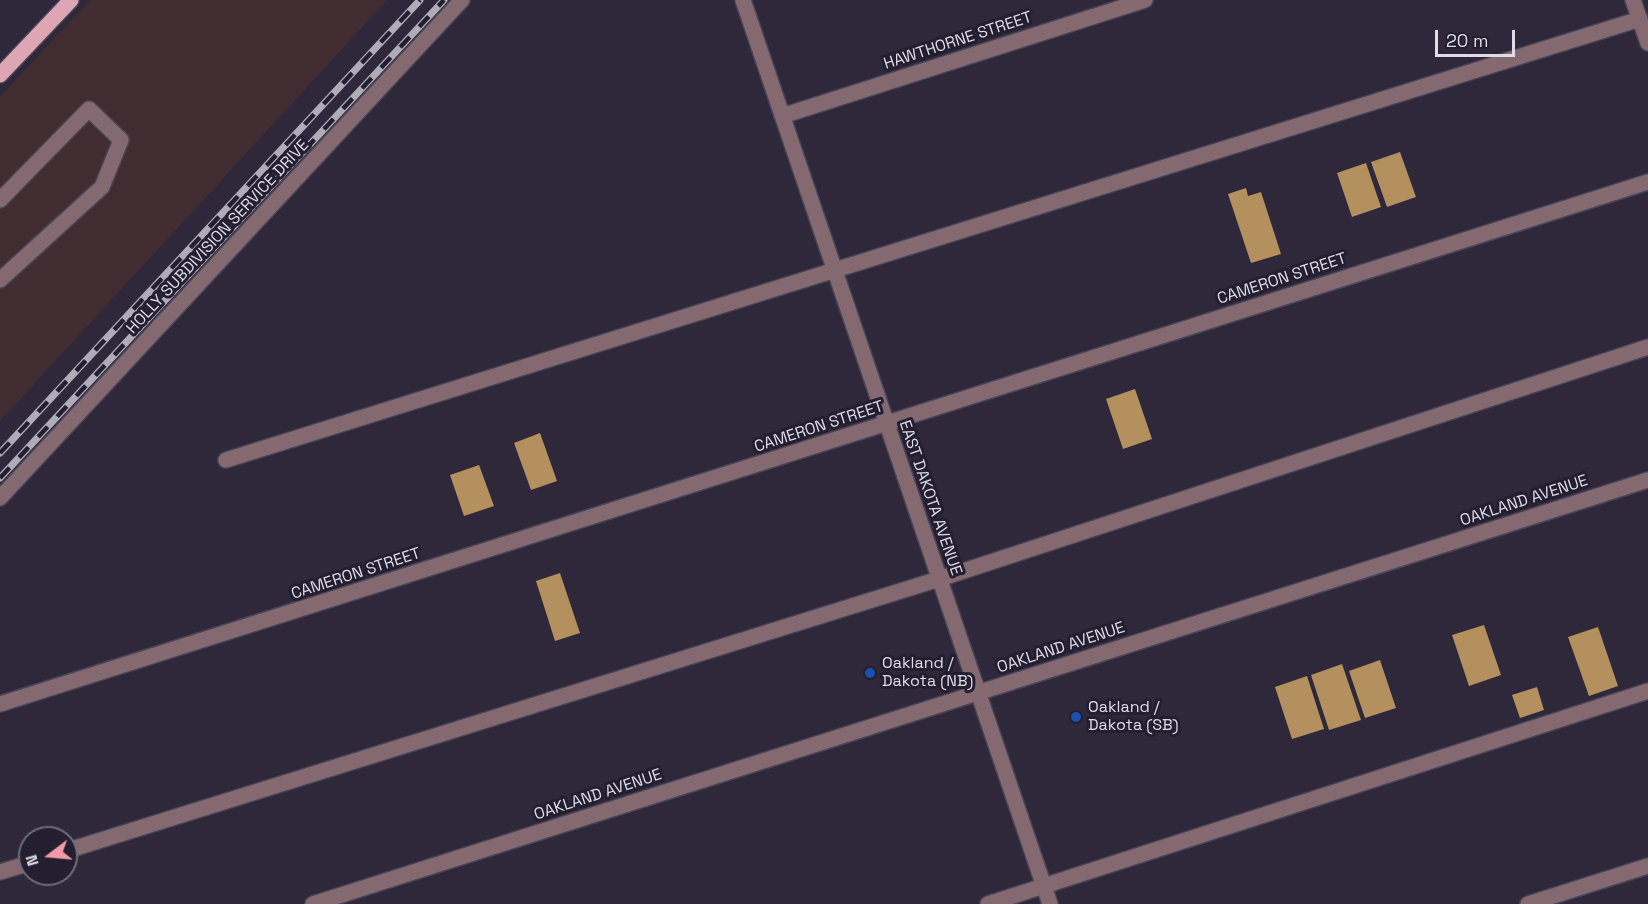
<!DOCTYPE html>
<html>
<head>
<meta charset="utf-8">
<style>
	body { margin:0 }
	#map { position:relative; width:1648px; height:904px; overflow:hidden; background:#2e283a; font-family:"Space Grotesk",sans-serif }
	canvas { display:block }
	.north { position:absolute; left:18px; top:826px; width:60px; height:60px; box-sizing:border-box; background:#241f30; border:2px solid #6f6b7a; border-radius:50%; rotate:254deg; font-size:16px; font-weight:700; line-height:24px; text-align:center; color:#dfdce8 }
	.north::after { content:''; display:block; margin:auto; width:21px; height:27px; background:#f39aaa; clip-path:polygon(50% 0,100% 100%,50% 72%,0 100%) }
	.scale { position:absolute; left:1435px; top:30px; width:80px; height:27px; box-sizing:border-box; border:3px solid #dfdce8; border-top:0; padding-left:8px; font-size:18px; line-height:21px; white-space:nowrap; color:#dfdce8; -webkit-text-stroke:4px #241f30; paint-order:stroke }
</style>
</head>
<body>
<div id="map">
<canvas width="1648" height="904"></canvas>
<div class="north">N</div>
<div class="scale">20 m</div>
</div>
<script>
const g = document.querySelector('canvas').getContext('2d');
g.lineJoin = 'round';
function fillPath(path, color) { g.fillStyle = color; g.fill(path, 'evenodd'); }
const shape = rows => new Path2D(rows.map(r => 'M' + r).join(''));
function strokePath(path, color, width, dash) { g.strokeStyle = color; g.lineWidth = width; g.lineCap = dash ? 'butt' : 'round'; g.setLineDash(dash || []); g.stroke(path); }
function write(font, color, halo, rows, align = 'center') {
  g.font = font + ' "Space Grotesk",sans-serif'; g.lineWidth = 6; g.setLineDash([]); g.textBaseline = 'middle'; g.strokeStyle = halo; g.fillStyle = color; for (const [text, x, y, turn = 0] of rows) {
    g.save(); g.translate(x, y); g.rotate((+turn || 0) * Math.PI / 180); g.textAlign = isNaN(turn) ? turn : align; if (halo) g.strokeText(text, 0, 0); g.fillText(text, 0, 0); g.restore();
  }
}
fillPath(shape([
	[90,0,387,0,0,421,0,97]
]), '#412d31');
fillPath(shape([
	[1400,152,1416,197,1387,207,1371,162],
	[1366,163,1381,207,1352,217,1337,173],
	[1246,188,1248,196,1261,192,1281,254,1251,263,1228,194],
	[1135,389,1152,439,1123,449,1106,399],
	[540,433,557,481,531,490,514,443],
	[479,465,494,506,464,516,450,475],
	[560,573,580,633,555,641,536,581],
	[1484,625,1501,675,1469,686,1452,635],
	[1598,627,1618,686,1589,696,1568,637],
	[1380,660,1396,708,1365,718,1349,671],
	[1342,664,1361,720,1329,730,1311,675],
	[1307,676,1324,729,1292,739,1275,687],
	[1537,687,1544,710,1520,718,1512,695]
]), '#b5905f');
const minor = shape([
	[743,0,1050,904],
	[1633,0,1648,43],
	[782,116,1145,0],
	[0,200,89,109,121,140,102,187,0,280],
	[226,460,1640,19],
	[0,498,462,0],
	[0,704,1648,182],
	[66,851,939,579,1648,347],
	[0,872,30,863],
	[313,904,1648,480],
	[988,904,1648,691],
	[1528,904,1648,866]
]);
const major = shape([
	[0,75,71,0]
]);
strokePath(minor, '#4a4556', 18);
strokePath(major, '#4a4556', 18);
strokePath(minor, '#856970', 15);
strokePath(major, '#dea6b5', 15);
const rail = shape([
	[0,453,420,0],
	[0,478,444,0]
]);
strokePath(rail, '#afabb9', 7);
strokePath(rail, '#241f30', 4.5, [14]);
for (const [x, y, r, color] of [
	[870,673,6,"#1a4fb4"],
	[1076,717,6,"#1a4fb4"]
]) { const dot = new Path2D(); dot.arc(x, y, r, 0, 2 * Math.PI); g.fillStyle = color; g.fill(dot); strokePath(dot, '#241f30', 2); }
write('16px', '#dfdce8', '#241f30', [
	["HAWTHORNE STREET",958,41,-18],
	["HOLLY SUBDIVISION SERVICE DRIVE",218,237,-47],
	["CAMERON STREET",1282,279,-18],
	["CAMERON STREET",819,427,-18],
	["EAST DAKOTA AVENUE",930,498,71],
	["OAKLAND AVENUE",1524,501,-18],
	["CAMERON STREET",356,574,-18],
	["OAKLAND AVENUE",1061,648,-18],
	["OAKLAND AVENUE",598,795,-18]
]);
write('16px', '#dfdce8', '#241f30', [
	["Oakland /",882,664],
	["Dakota (NB)",882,682],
	["Oakland /",1088,708],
	["Dakota (SB)",1088,726]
], 'left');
</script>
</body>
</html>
